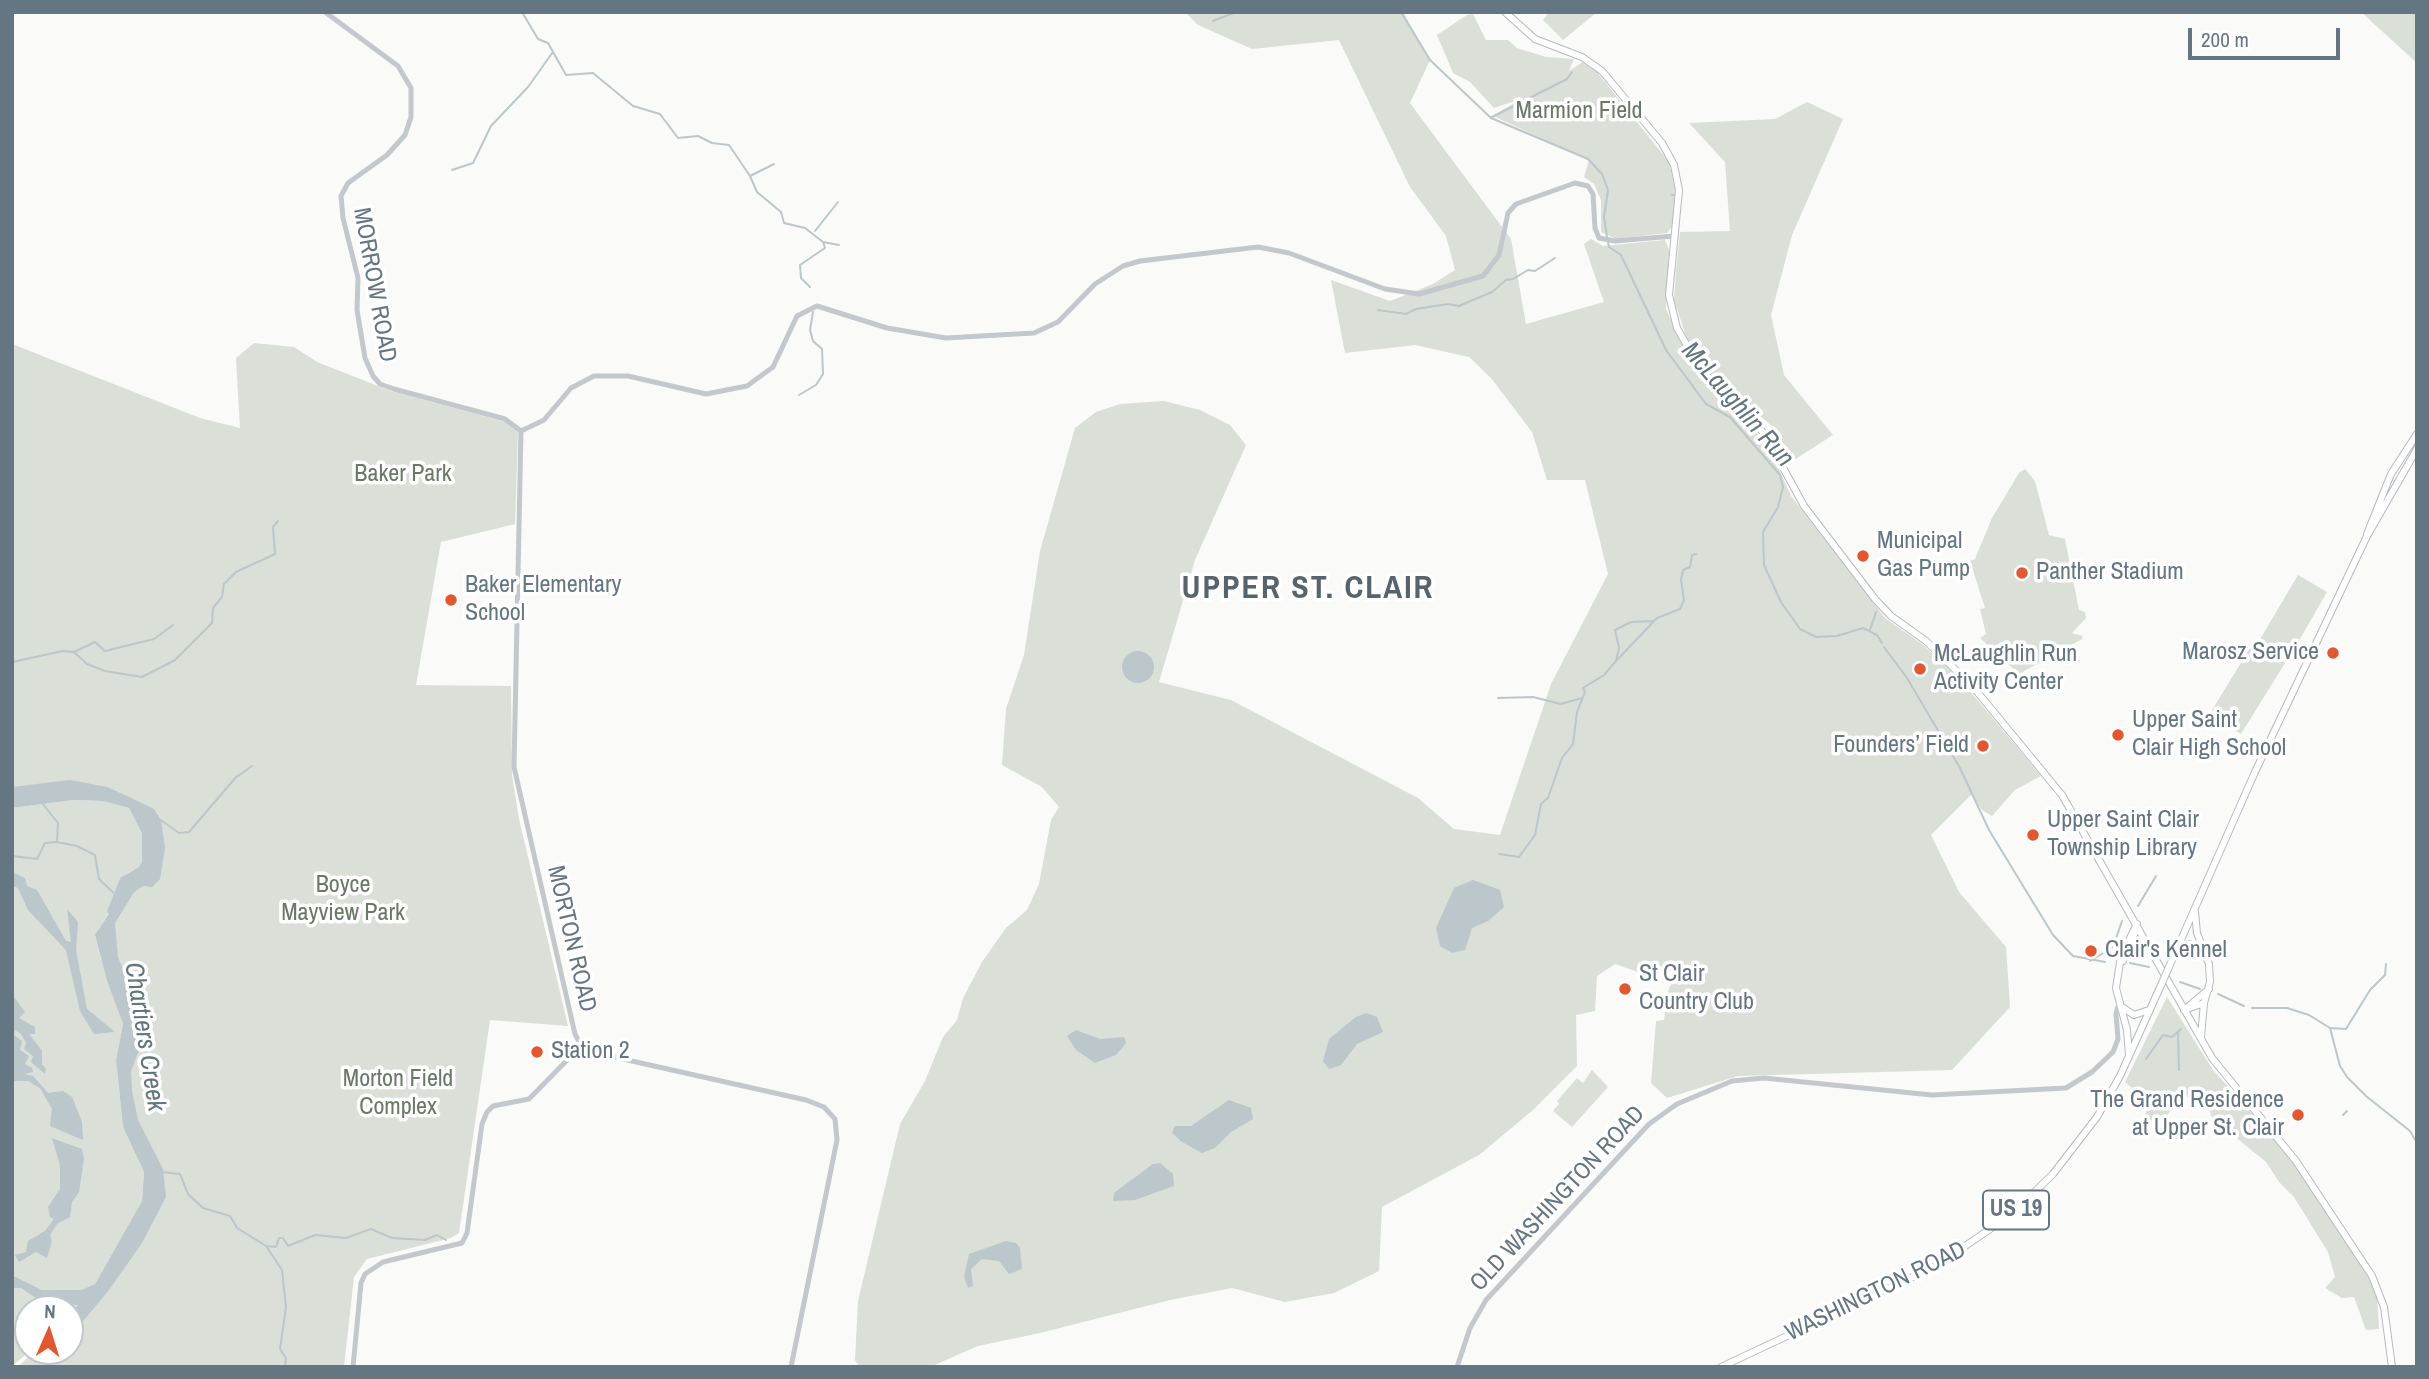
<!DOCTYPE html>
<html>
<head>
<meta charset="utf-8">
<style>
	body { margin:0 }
	#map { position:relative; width:2429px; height:1379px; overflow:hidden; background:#fafaf8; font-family:"Archivo Narrow",sans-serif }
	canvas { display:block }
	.frame { position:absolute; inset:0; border:14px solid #657683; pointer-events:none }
	.north { position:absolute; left:14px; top:1295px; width:70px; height:70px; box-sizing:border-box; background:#fff; border:2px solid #c1c8cd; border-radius:50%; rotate:3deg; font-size:19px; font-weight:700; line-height:28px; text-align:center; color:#657683 }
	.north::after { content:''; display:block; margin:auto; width:24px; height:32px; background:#e4572e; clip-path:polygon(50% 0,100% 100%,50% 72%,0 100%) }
	.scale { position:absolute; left:2188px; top:28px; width:152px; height:32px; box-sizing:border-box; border:4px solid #657683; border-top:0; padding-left:9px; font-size:21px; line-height:24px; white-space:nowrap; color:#657683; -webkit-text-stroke:5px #fff; paint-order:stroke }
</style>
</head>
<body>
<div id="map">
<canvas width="2429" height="1379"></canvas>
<div class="frame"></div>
<div class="north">N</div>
<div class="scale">200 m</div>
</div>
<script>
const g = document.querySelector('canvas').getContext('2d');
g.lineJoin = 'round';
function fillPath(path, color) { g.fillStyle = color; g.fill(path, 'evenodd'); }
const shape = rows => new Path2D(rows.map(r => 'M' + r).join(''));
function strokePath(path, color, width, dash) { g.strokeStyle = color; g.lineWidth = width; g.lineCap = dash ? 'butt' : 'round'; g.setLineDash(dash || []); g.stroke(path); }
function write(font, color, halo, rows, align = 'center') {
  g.font = font + ' "Archivo Narrow",sans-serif'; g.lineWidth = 7; g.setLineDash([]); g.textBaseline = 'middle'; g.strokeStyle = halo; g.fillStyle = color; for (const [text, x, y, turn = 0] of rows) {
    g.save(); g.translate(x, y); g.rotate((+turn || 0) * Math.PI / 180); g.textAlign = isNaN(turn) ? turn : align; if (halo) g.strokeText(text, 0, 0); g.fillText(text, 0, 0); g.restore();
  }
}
fillPath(shape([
	[1185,12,1403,12,1430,60,1410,103,1511,239,1526,324,1604,302,1584,244,1591,239,1603,246,1665,240,1669,250,1666,309,1682,345,1710,388,1746,421,1770,449,1791,496,1885,618,1922,644,1960,679,2041,776,2015,790,1992,816,1982,810,1972,794,1931,835,1959,892,2006,947,2010,1007,1952,1070,1738,1076,1667,1098,1651,1083,1656,1021,1664,1020,1668,991,1677,972,1652,969,1638,972,1615,964,1597,976,1595,1011,1576,1015,1577,1066,1533,1110,1479,1155,1382,1207,1379,1271,1334,1293,1285,1302,1232,1288,1170,1300,1040,1333,978,1346,930,1367,860,1367,855,1360,858,1301,900,1124,925,1081,943,1037,957,1020,963,998,982,962,1006,928,1027,910,1039,884,1051,820,1059,807,1042,787,1002,765,1006,709,1024,655,1040,551,1075,428,1096,412,1120,404,1164,401,1200,410,1230,425,1246,445,1195,560,1159,682,1231,700,1418,798,1454,829,1500,835,1551,684,1608,574,1585,480,1547,480,1532,432,1491,378,1469,357,1415,345,1345,353,1331,280,1390,301,1433,284,1455,270,1446,236,1410,187,1339,40,1252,49,1198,25],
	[1549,12,1597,12,1563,40,1543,20],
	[2361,12,2417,12,2417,63],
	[1473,14,1486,40,1508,40,1517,48,1546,57,1574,59,1569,71,1583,62,1597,72,1669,162,1675,188,1673,225,1667,233,1616,239,1601,232,1601,200,1594,184,1584,177,1589,160,1493,116,1521,99,1494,108,1470,82,1453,73,1437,35,1467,15],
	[1807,102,1843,119,1792,235,1771,315,1784,375,1833,435,1786,465,1773,427,1711,374,1686,336,1674,300,1676,271,1680,232,1730,231,1725,162,1689,123,1775,119],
	[254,343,294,347,317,362,391,391,509,423,518,432,515,524,441,542,416,685,511,686,512,775,519,819,568,1026,490,1020,459,1233,451,1238,367,1259,354,1277,344,1367,18,1367,34,1351,70,1351,70,1315,104,1281,150,1204,142,1152,124,1072,126,1027,113,963,113,905,95,936,107,981,123,1024,116,1060,123,1127,144,1172,142,1201,95,1284,81,1290,42,1290,12,1275,12,808,74,800,103,801,129,808,143,833,142,862,134,876,161,848,130,804,63,789,12,794,12,344,200,418,240,428,236,358],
	[2025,469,2035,481,2049,535,2065,539,2079,610,2085,612,2086,618,2072,633,2083,636,2082,639,2019,674,1980,638,1986,634,1980,609,1985,608,1970,561,1975,559,1992,518,2019,473],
	[2298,575,2327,592,2289,658,2259,641],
	[2253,643,2285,663,2241,734,2209,715],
	[2167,997,2213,1070,2268,1131,2307,1182,2366,1273,2377,1296,2379,1329,2366,1330,2354,1297,2342,1298,2325,1288,2335,1277,2328,1252,2294,1197,2279,1182,2266,1162,2212,1118,2210,1111,2177,1090,2173,1108,2167,1115,2175,1125,2172,1134,2142,1120,2156,1092,2138,1093,2125,1082],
	[1592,1070,1608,1087,1572,1127,1553,1111,1559,1104,1557,1101,1577,1078,1583,1083],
	[12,1288,21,1288,43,1303,79,1304,70,1313,70,1309,28,1309,30,1351,12,1366]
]), '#dadfd7');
fillPath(shape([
	'1122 667a16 16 0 1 1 32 0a16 16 0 1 1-32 0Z',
	[70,780,107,787,127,796,154,809,161,820,165,848,160,879,152,887,143,886,134,892,115,923,118,957,133,997,142,1042,131,1071,132,1091,138,1120,163,1169,166,1197,142,1243,109,1290,70,1337,70,1313,78,1305,43,1303,21,1288,12,1288,12,1275,42,1290,81,1290,95,1284,142,1201,144,1172,123,1127,116,1060,123,1024,107,981,95,935,142,862,142,833,129,808,103,801,74,800,12,808,12,787],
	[12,872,25,878,27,886,37,890,66,941,71,942,67,909,78,922,76,950,87,1009,115,1032,94,1034,80,1011,66,950,28,910,18,888,12,886],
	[1473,880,1500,890,1504,907,1488,921,1472,928,1465,950,1452,953,1440,946,1436,928,1454,888],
	[12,994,25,1012,19,1018,35,1027,35,1034,29,1034,42,1051,42,1064,46,1069,45,1074,31,1062,33,1056,24,1049,26,1043,21,1034,15,1030,14,1035,22,1041,20,1050,29,1056,25,1064,32,1068,33,1072,24,1074,33,1076,48,1093,63,1091,72,1097,82,1122,83,1140,50,1126,52,1109,40,1088,28,1081,12,1081],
	[1366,1013,1377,1017,1383,1032,1357,1044,1341,1065,1329,1069,1323,1061,1329,1039,1356,1017],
	[1076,1030,1100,1039,1124,1037,1126,1043,1116,1055,1095,1063,1076,1050,1067,1036],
	[1229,1100,1251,1108,1253,1119,1231,1132,1215,1148,1202,1153,1182,1142,1172,1133,1175,1126,1191,1126],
	[52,1138,82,1149,84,1159,79,1192,72,1202,70,1217,57,1224,50,1235,52,1241,47,1258,36,1252,19,1262,15,1255,26,1252,28,1241,45,1231,54,1219,50,1217,48,1207,60,1189,60,1165],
	[1160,1163,1173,1174,1174,1186,1135,1200,1113,1201,1114,1193,1153,1164],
	[1006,1241,1016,1243,1020,1248,1022,1269,1009,1274,999,1261,982,1259,971,1269,973,1286,968,1288,964,1277,969,1254]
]), '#bbc7cb');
strokePath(shape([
	[522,12,538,39,548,43,566,75,593,73,633,106,660,114,678,138,698,136,712,143,729,145,750,176,774,164],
	[1401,12,1430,60,1491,118,1588,159,1602,174,1608,190,1604,217,1607,237],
	[1213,21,1236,12],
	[1492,117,1567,79,1572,72],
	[452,170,473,163,491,126,528,87,553,52],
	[750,176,757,192,781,212,784,223,805,228,823,242,825,248,800,265,801,278,810,287],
	[1672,195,1675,195],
	[815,231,838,202],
	[823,242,839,245],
	[1608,242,1609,247,1621,255,1666,350,1706,404,1730,417,1780,475,1783,487,1778,507,1763,532,1764,565,1781,602,1800,629,1816,637,1837,636,1863,628,1877,635,1882,643],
	[1378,310,1406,314,1416,309,1448,304,1459,306,1492,292,1506,280,1513,279,1528,270,1535,271,1555,258],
	[799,395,816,385,823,374,822,349,813,341,810,330,813,312],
	[1870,630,1876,612],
	[1884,647,1907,678,1960,768,1989,830,2053,935,2073,956,2105,962],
	[74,652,87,664,105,671,142,677,175,660,212,623,213,608,222,597,224,584,236,572,275,554,273,527,278,521],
	[1617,660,1657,618,1680,609,1684,600,1681,580,1683,570,1690,567,1692,555,1696,554],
	[12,662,63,651,74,652,95,642,105,651,154,639,173,625],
	[1498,698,1533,697,1561,704,1582,698],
	[238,776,252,766],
	[161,820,179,833,189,832,237,776],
	[57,842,77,846,95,855,99,879,118,897],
	[1499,854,1519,857,1535,835,1541,804,1548,798,1562,758,1573,744,1577,712,1585,692,1583,688,1604,675,1616,661,1619,648,1615,630,1631,622,1653,621],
	[12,856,37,859,45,843,57,842,58,823,42,803],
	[2138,906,2156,876],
	[2090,961,2113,947,2122,921],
	[2130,963,2149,967],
	[2180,982,2200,989],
	[2218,994,2244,1006],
	[2252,1008,2287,1008,2309,1015,2330,1028,2340,1066,2347,1077,2366,1096,2410,1131,2417,1143],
	[2330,1028,2346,1029,2370,990,2385,975,2386,964],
	[2178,1033,2179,1070],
	[2146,1059,2163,1035,2172,1037,2181,1029],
	[2343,1115,2347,1111],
	[162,1172,180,1174,188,1194,203,1208,230,1216,237,1228,266,1246,276,1247,279,1238,283,1238,288,1246,315,1235,346,1238,371,1229,392,1238,425,1240,437,1235,446,1240],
	[266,1246,282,1270,286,1307,280,1349,286,1358,285,1367]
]), '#bbc7cb', 2);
strokePath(shape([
	[112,911,124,881,142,871]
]), '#bbc7cb', 9);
const major = shape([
	[1505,12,1535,39,1582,57,1602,71,1662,143,1674,165,1679,190,1669,295,1677,328,1696,361,1715,387,1764,433,1804,506,1875,599,1891,616,1926,641,1974,688,2062,795,2212,1058,2296,1161,2372,1276,2384,1307,2392,1367],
	[2367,534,2391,474,2417,434],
	[2177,951,2190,944,2203,952],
	[2128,952,2138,948,2152,951],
	[2123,961,2135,932],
	[2169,967,2255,772,2367,536,2417,449],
	[2122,1007,2134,1015,2149,1010],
	[2184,1010,2204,1003,2210,982,2209,964,2197,933,2195,912],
	[2184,1010,2209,989],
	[2201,1037,2204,1003],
	[2129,1056,2127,1030,2116,988,2121,956,2137,924],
	[1721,1367,1936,1266,2012,1214,2053,1174,2097,1117,2120,1076,2162,983]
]);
strokePath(major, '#b5babe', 8);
strokePath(shape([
	[325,12,398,66,411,88,411,117,405,135,387,155,348,183,341,196,343,218,358,278,357,310,365,358,373,376,380,384,394,389,505,419,521,431,544,420,571,388,594,376,628,376,706,394,747,386,773,367,797,316,817,306,887,328,946,338,1034,333,1058,322,1095,284,1123,266,1140,261,1258,247,1289,253,1385,289,1419,294,1483,276,1499,255,1508,213,1516,204,1575,183,1588,186,1593,194,1595,228,1599,238,1615,241,1674,236],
	[581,1046,596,1053,806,1100,824,1107,835,1119,837,1140,791,1367],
	[353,1367,361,1283,365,1274,383,1262,462,1243,467,1233,482,1124,487,1112,493,1106,529,1099,581,1046,575,1034,514,767,521,431],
	[1457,1367,1470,1328,1486,1300,1649,1124,1677,1104,1732,1081,1764,1078,1932,1095,2066,1088,2092,1072,2113,1052,2118,1039,2116,1014,2119,1003]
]), '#c3c8cc', 5);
strokePath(major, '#fff', 6);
const majorBridge = shape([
	[2162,983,2169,967]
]);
strokePath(majorBridge, '#b5babe', 8, []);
strokePath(majorBridge, '#fff', 6);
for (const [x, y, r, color] of [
	[1863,556,7,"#e4572e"],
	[2022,573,7,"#e4572e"],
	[451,600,7,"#e4572e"],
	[2333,653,7,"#e4572e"],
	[1920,669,7,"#e4572e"],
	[2118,735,7,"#e4572e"],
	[1983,746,7,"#e4572e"],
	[2033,835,7,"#e4572e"],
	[2091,951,7,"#e4572e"],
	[1625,989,7,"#e4572e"],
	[537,1052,7,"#e4572e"],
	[2298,1115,7,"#e4572e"]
]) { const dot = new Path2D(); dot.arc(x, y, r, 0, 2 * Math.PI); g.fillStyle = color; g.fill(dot); strokePath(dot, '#fff', 2.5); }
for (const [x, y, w] of [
	[2016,1210,66]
]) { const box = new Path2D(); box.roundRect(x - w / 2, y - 19.5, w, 39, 5); g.fillStyle = '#fff'; g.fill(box); strokePath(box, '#657683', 2); }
write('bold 23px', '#657683', null, [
	["US 19",2016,1210]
]);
write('24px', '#687a64', '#fff', [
	["Marmion Field",1579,112],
	["Baker Park",403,475],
	["Boyce",343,886],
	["Mayview Park",343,914],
	["Morton Field",398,1080],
	["Complex",398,1108]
]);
write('24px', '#657683', '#fff', [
	["MORROW ROAD",374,285,80],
	["MORTON ROAD",571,939,77],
	["OLD WASHINGTON ROAD",1558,1199,-47],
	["WASHINGTON ROAD",1876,1292,-26]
]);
write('24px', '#657683', '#fff', [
	["Municipal",1877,542],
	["Gas Pump",1877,570],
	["Panther Stadium",2036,573],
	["Baker Elementary",465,586],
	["School",465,614],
	["Marosz Service",2319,653,"right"],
	["McLaughlin Run",1934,655],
	["Activity Center",1934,683],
	["Upper Saint",2132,721],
	["Clair High School",2132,749],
	["Founders’ Field",1969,746,"right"],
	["Upper Saint Clair",2047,821],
	["Township Library",2047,849],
	["Clair's Kennel",2105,951],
	["St Clair",1639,975],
	["Country Club",1639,1003],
	["Station 2",551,1052],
	["The Grand Residence",2284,1101,"right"],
	["at Upper St. Clair",2284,1129,"right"]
], 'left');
write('italic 26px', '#60757c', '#fff', [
	["McLaughlin Run",1737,405,49],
	["Chartiers Creek",144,1037,81]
]);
g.letterSpacing = '2px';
write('bold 32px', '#57646e', '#fff', [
	["UPPER ST. CLAIR",1308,589]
]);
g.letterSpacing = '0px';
</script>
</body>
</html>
